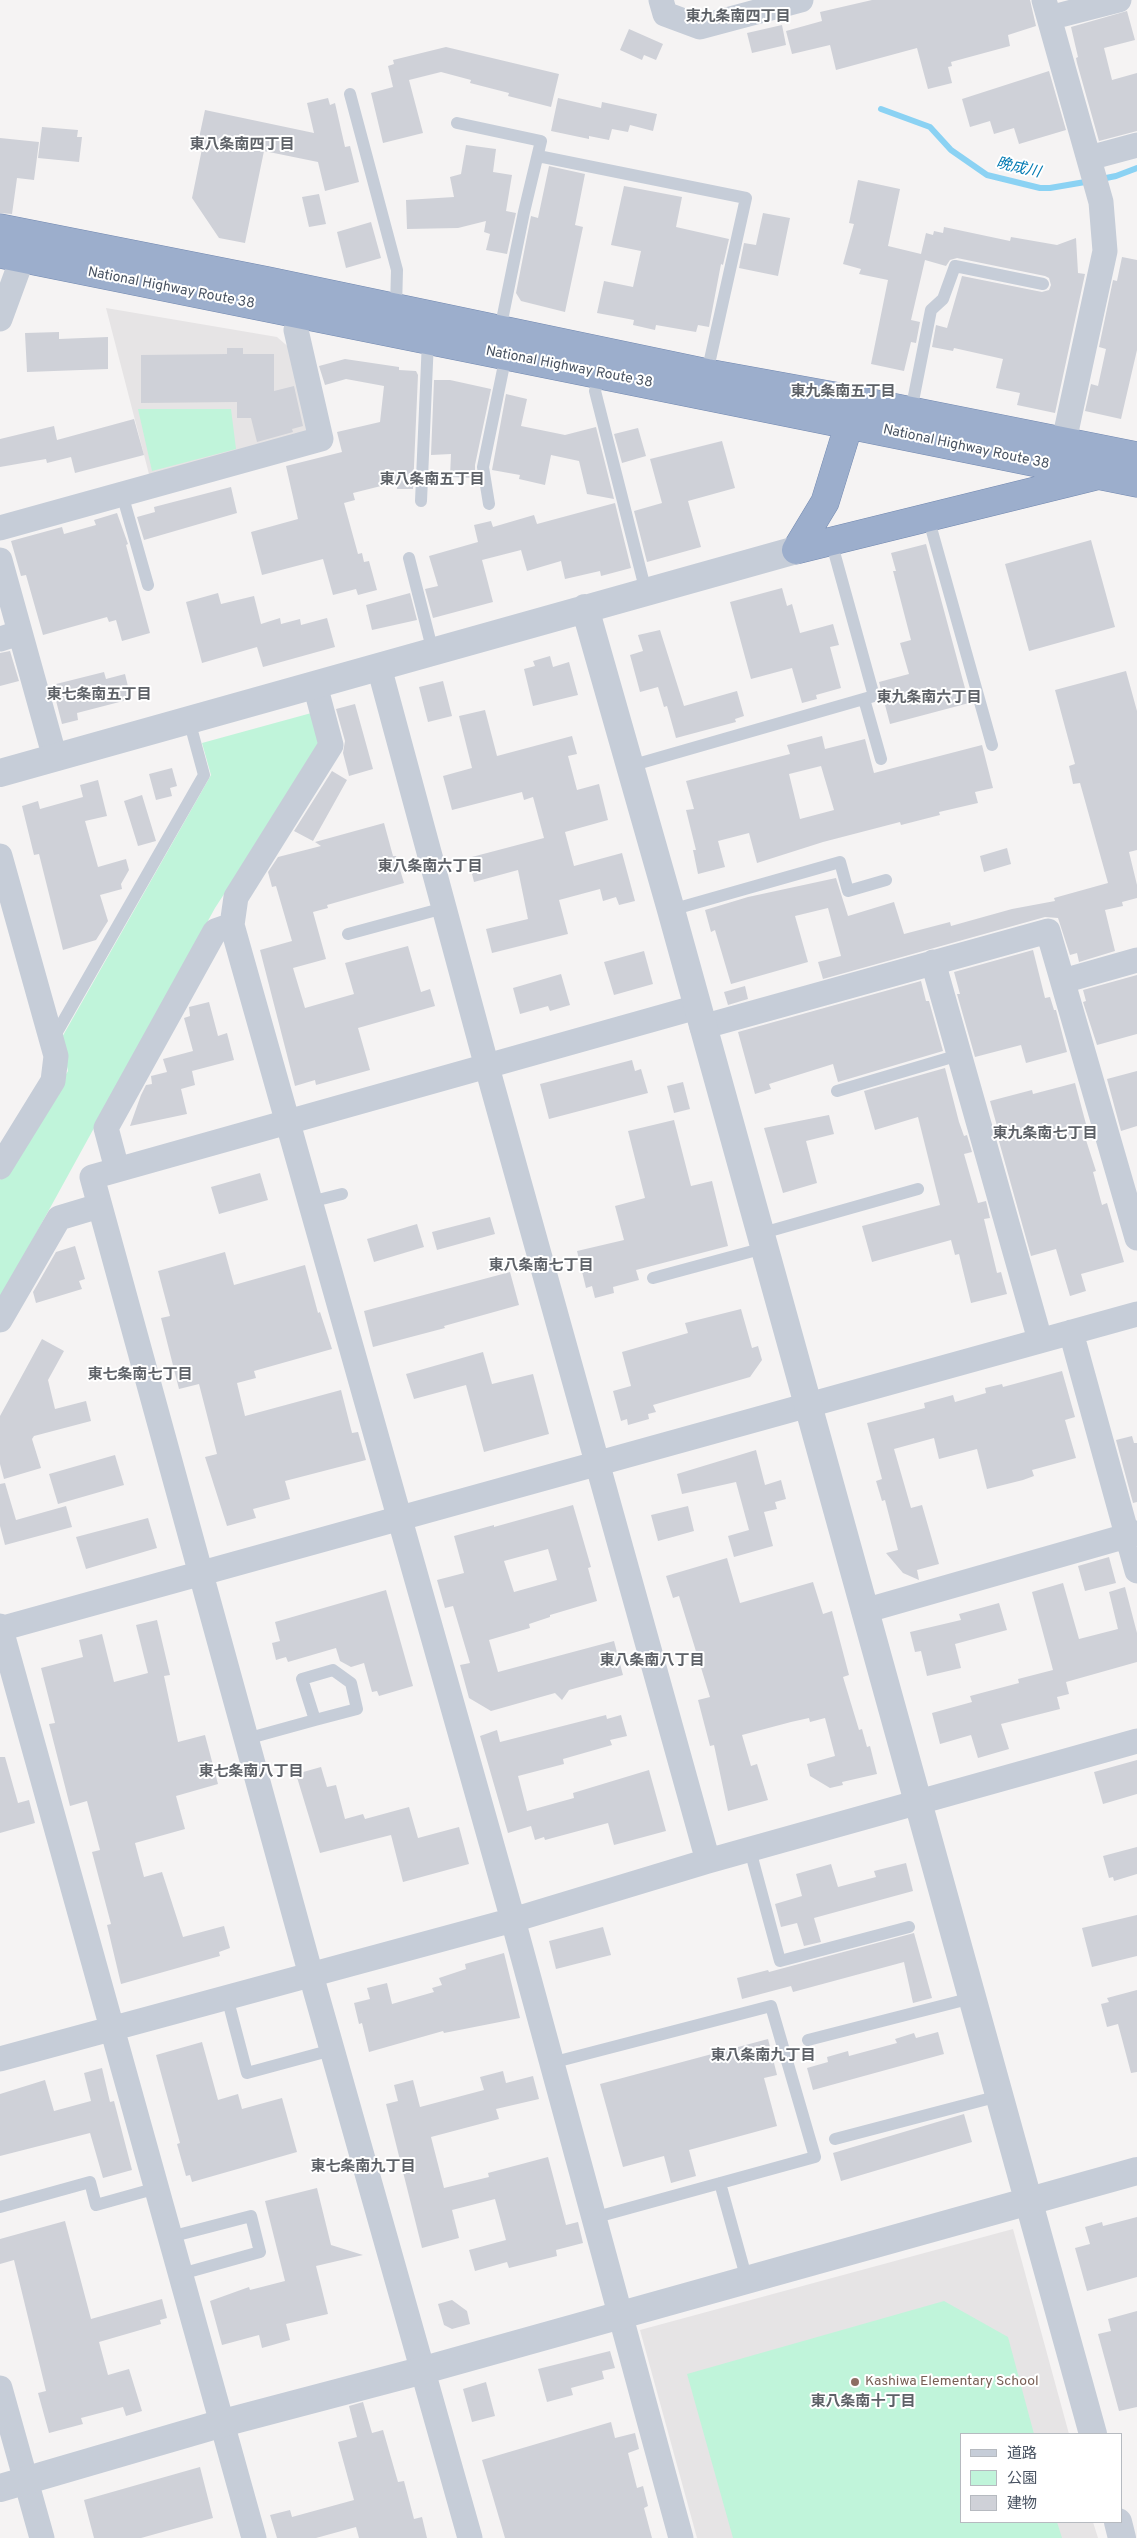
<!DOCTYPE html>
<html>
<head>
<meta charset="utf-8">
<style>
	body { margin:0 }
	#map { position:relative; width:1137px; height:2538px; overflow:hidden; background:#f5f3f3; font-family:Overpass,"Noto Sans JP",sans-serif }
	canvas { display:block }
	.legend { position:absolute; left:960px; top:2433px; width:162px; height:90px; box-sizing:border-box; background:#fff; border:1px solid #b6bac0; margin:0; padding:6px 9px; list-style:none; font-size:15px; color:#495362 }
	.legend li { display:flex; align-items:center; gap:10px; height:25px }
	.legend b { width:25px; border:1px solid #b6bac0 }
</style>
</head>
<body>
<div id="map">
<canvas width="1137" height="2538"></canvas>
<ul class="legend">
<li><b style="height:6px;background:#c6cdd8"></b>道路</li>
<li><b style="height:14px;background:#c0f4da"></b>公園</li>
<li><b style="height:14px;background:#cfd1d8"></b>建物</li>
</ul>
</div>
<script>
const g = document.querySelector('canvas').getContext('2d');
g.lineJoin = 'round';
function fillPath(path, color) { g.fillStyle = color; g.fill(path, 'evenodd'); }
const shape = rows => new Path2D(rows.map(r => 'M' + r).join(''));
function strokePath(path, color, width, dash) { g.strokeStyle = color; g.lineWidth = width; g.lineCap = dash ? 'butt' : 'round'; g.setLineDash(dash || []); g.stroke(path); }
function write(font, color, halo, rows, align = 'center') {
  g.font = font + ' Overpass,"Noto Sans JP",sans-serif'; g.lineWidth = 4; g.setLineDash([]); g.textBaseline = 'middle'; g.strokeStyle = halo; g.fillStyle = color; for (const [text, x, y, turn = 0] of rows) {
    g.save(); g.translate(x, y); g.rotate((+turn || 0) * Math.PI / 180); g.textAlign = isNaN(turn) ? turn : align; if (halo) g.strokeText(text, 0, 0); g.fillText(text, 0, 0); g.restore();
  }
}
fillPath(shape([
	[106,308,277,337,292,350,312,429,150,478],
	[1013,2229,1069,2434,961,2434,961,2522,1093,2522,1098,2538,697,2538,640,2330]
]), '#e6e4e5');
fillPath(shape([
	[138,409,231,409,236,449,152,471],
	[315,712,321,745,215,908,0,1299,0,1180,68,1071,61,1039,211,775,202,743],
	[944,2301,1008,2337,1034,2434,961,2434,961,2522,1057,2522,1062,2538,733,2538,687,2374]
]), '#c0f4da');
strokePath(shape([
	[881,109,930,127,951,150,987,175,1040,188,1050,188,1091,181],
	[1101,179,1116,176,1137,168]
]), '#8bd2f3', 6);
fillPath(shape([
	[872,0,1030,0,1036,26,1008,35,1010,46,951,62,952,66,948,67,952,83,928,89,917,48,836,70,830,45,792,54,786,31,822,21,820,12],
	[1127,11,1135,40,1104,48,1112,80,1137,73,1137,131,1099,141,1077,63,1076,58,1078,57,1071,27],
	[782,25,786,45,752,53,747,33],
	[629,29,663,44,656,60,644,55,642,60,620,50],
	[446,47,559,74,551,107,508,96,509,93,470,83,471,80,441,72,409,80,423,133,383,143,371,93,393,87,388,66,394,64,393,60],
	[1049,71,1066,130,1019,144,1014,128,994,134,990,121,970,127,962,99],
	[328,98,330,105,335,103,345,147,350,146,359,182,325,191,318,162,264,151,245,243,219,238,192,198,204,139,199,138,205,110,314,133,307,103],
	[558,98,601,108,602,102,657,114,653,131,630,125,628,132,612,129,609,140,589,136,589,139,551,131],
	[42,127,78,130,77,137,82,137,79,162,38,158],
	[0,138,39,142,34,180,17,178,12,214,0,213],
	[466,145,496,149,493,172,512,175,506,211,516,213,507,254,486,250,490,234,484,232,486,221,458,228,407,229,406,200,454,197,450,177,461,174],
	[549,166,585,174,575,225,583,227,565,312,521,301,516,293,531,216,538,218],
	[858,180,900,189,888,246,921,254,926,233,933,235,934,231,943,233,944,227,1010,241,1011,237,1057,245,1076,238,1078,273,1085,274,1055,413,1017,405,1020,393,996,388,1003,359,954,348,953,351,932,347,936,325,947,328,962,276,1042,292,1049,290,1051,285,1049,278,1045,276,957,258,950,260,946,266,925,260,911,320,920,322,916,343,911,342,904,371,871,364,888,280,859,274,861,269,843,264,854,224,849,223],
	[624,186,682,197,676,227,729,239,723,265,721,264,709,327,698,325,696,332,656,325,655,330,633,325,634,320,597,313,604,281,633,287,641,251,611,245],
	[319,194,326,224,309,227,302,197],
	[763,213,790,218,778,276,739,268,744,243,756,245],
	[371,222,381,258,346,268,337,232],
	[1122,257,1137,260,1137,350,1121,419,1085,411,1091,384,1098,386,1106,349,1099,347,1113,280,1117,281],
	[59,332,59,339,108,337,108,369,27,372,25,333],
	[227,348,243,348,243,354,274,354,274,391,294,386,303,426,292,429,293,432,257,442,251,418,237,418,237,402,141,403,141,355,227,354],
	[345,359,399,367,399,370,416,371,418,375,413,489,397,489,397,482,353,493,355,500,344,503,358,554,362,553,364,562,369,561,377,590,358,595,356,589,333,595,323,559,262,575,251,532,298,519,286,466,342,452,337,432,380,422,384,386,346,379,325,385,319,366],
	[434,380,450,380,491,389,475,465,475,478,450,477,451,454,431,455],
	[506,394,527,399,521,426,565,435,596,427,614,499,587,494,579,461,551,455,545,485,519,479,520,475,492,470],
	[134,419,144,455,75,473,71,457,47,463,46,459,0,467,0,439,54,426,57,440],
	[638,428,646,456,622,463,614,434],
	[722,441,735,488,688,501,701,547,647,562,634,511,662,503,650,459],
	[231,487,237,513,144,540,137,517,155,512,154,507],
	[615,503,631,568,601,576,600,571,565,579,561,561,527,571,521,550,482,560,493,602,433,618,425,589,438,586,429,556,478,542,474,525,491,521,493,527,534,515,537,524],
	[117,513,128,544,126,545,150,633,122,641,116,620,109,622,107,617,43,635,26,575,21,576,11,541,62,527,64,534,96,525,94,520],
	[1091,540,1115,627,1029,651,1005,564],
	[926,544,969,703,890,724,879,682,909,674,900,643,911,640,893,571,896,571,891,553],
	[782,588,787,606,792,604,800,633,833,624,839,645,830,647,841,688,816,695,817,699,802,703,792,668,751,679,730,602],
	[218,593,221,604,254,596,261,624,280,618,281,624,300,619,301,625,327,618,335,647,263,667,257,647,202,663,186,602],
	[410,593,417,620,372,630,366,605],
	[660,630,684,706,737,691,744,716,735,719,736,722,676,738,667,706,664,707,658,687,640,692,630,655,643,651,638,635],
	[10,651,19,681,0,686,0,653],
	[550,656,553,667,569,662,578,695,533,706,524,669,535,666,533,661],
	[1126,671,1137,711,1137,850,1129,852,1137,885,1137,898,1122,902,1123,906,1105,910,1115,951,1079,962,1077,953,1070,955,1058,918,1045,917,823,979,818,962,841,956,828,908,795,916,808,962,731,984,715,930,711,932,705,910,748,897,836,878,848,916,894,902,904,934,950,922,951,926,1012,909,1055,901,1054,898,1108,883,1080,783,1073,784,1069,766,1075,764,1055,690],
	[104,672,106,679,125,674,131,699,77,713,78,720,62,724,52,685],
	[443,681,452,716,428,722,419,687],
	[355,704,373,769,349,776,343,753,345,741,336,709],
	[485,710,497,756,572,736,577,754,568,756,577,790,599,784,608,820,565,832,574,866,622,853,635,901,619,905,616,897,603,901,600,889,559,900,568,934,492,953,486,929,528,919,518,870,474,882,468,858,544,838,533,797,524,800,522,792,452,810,443,776,472,768,459,716],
	[822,736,825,749,865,739,874,773,982,745,993,788,975,792,978,803,939,812,940,815,901,825,900,822,823,842,757,863,749,833,718,841,725,867,698,874,693,850,696,850,686,810,694,809,686,781,790,754,787,745],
	[821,766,834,810,800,819,789,774],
	[172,768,177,786,170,788,172,796,156,800,149,774],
	[332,771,347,780,313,841,294,831],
	[98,780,107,816,85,821,98,867,126,859,129,870,121,884,122,889,100,895,108,921,96,940,63,950,39,854,34,855,22,806,38,801,40,809,83,797,80,785],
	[142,795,156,841,138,846,124,801],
	[384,823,393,856,396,856,404,883,327,905,328,908,313,912,326,959,293,968,305,1008,354,994,345,963,408,946,421,992,430,989,435,1006,358,1028,370,1070,316,1085,315,1080,295,1086,260,950,292,941,276,886,272,887,268,872,278,857,321,846,315,842],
	[1007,848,1011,864,984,872,980,856],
	[1033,950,1045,998,1050,997,1054,1010,1056,1010,1067,1052,1026,1063,1021,1045,975,1057,957,994,960,994,954,972],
	[644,951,653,984,614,995,604,962],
	[561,974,570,1005,550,1011,548,1006,520,1014,513,988],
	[1137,975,1137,1034,1097,1045,1083,1002,1086,1001,1083,990],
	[921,981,926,1001,929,1001,943,1051,838,1082,833,1064,769,1084,771,1089,755,1094,738,1032],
	[745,986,748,999,728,1005,724,992],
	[209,1002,218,1036,227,1033,234,1060,192,1071,195,1085,181,1089,187,1114,130,1126,141,1095,146,1085,152,1084,151,1076,167,1072,163,1059,193,1051,184,1018,190,1016,189,1007],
	[632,1060,635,1071,641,1069,648,1093,549,1119,540,1084],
	[945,1068,959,1122,964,1136,967,1135,972,1152,964,1154,978,1203,986,1201,990,1218,984,1219,997,1273,1001,1272,1007,1294,971,1303,959,1254,955,1255,951,1240,872,1262,862,1226,940,1205,918,1117,875,1130,864,1091],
	[1137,1071,1137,1126,1121,1131,1107,1079],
	[683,1082,690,1109,674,1113,667,1086],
	[1075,1083,1090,1139,1086,1140,1096,1171,1093,1172,1102,1205,1107,1203,1124,1262,1081,1274,1086,1291,1070,1296,1056,1249,1031,1256,995,1127,997,1126,990,1101,1032,1090,1033,1094],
	[829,1115,834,1134,806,1141,817,1183,783,1193,764,1128],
	[674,1120,691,1186,712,1181,728,1246,636,1270,639,1280,613,1287,614,1293,595,1298,592,1286,586,1288,577,1251,624,1240,615,1206,645,1198,628,1131],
	[260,1173,268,1200,219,1214,211,1187],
	[490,1217,495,1234,437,1250,432,1232],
	[417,1224,424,1247,374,1262,367,1239],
	[75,1246,85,1279,79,1281,82,1289,36,1303,33,1292,56,1252],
	[225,1252,234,1285,305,1265,318,1313,320,1312,332,1349,254,1371,256,1378,237,1383,245,1416,341,1390,352,1433,358,1432,366,1460,285,1481,290,1499,253,1509,256,1518,227,1526,205,1457,217,1454,199,1384,179,1389,161,1318,170,1316,158,1271],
	[510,1272,519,1305,444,1326,445,1328,373,1347,364,1311],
	[741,1309,752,1348,758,1346,762,1360,750,1377,653,1405,656,1412,648,1414,649,1419,628,1425,627,1419,621,1421,613,1391,631,1386,622,1352,688,1333,685,1323],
	[42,1339,64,1351,48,1380,55,1409,86,1401,91,1421,34,1436,32,1439,41,1468,4,1479,0,1464,0,1416],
	[483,1352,492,1384,533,1374,549,1434,484,1452,466,1385,414,1399,406,1374],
	[1062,1371,1075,1417,1065,1420,1076,1458,1032,1470,1034,1476,1023,1480,987,1489,977,1449,939,1459,934,1438,894,1449,911,1508,922,1505,939,1564,917,1570,919,1580,903,1573,886,1553,898,1550,885,1500,882,1501,876,1481,882,1479,867,1423,925,1408,924,1403,953,1395,955,1402,986,1393,985,1388,1002,1384,1003,1387],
	[1132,1436,1134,1443,1137,1443,1137,1502,1133,1503,1116,1440],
	[756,1450,765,1485,781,1480,786,1499,775,1502,777,1509,764,1512,773,1546,734,1557,728,1536,749,1530,736,1482,682,1494,677,1474],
	[115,1455,124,1485,58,1504,49,1474],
	[5,1483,16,1520,66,1506,72,1527,5,1545,0,1526,0,1484],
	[573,1505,591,1567,588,1568,597,1601,550,1615,550,1617,529,1624,530,1628,489,1640,498,1672,614,1641,623,1675,569,1690,562,1700,555,1693,491,1711,469,1698,460,1665,470,1663,453,1606,445,1608,437,1580,464,1573,454,1536,494,1525,494,1527],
	[548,1549,557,1580,514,1592,504,1561],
	[688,1506,694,1531,658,1541,651,1515],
	[148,1518,157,1548,86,1569,76,1537],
	[1109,1557,1116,1583,1085,1591,1078,1566],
	[727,1558,740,1603,813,1582,823,1614,832,1611,849,1675,843,1677,859,1730,862,1729,867,1747,870,1746,877,1774,842,1782,843,1785,830,1788,810,1776,807,1764,835,1756,825,1718,810,1722,809,1718,791,1722,742,1735,751,1766,757,1764,768,1800,728,1811,714,1745,710,1746,698,1700,710,1697,679,1596,673,1598,666,1576],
	[1063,1583,1079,1639,1118,1629,1109,1592,1125,1587,1137,1633,1137,1662,1066,1682,1069,1694,1057,1697,1060,1709,1001,1724,1009,1749,978,1758,971,1735,940,1744,932,1713,972,1702,970,1696,1019,1683,1018,1679,1053,1670,1032,1592],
	[386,1590,413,1686,379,1696,377,1691,372,1692,364,1663,351,1667,340,1661,336,1648,288,1662,286,1657,276,1660,272,1643,280,1641,275,1622],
	[999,1603,1007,1630,955,1644,961,1668,927,1676,921,1651,915,1652,910,1632,961,1620,959,1614],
	[157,1620,170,1675,164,1676,178,1742,205,1735,218,1784,176,1796,185,1829,135,1843,144,1877,162,1872,183,1937,224,1926,230,1948,219,1952,220,1956,121,1984,107,1925,111,1924,92,1852,100,1850,87,1801,70,1806,49,1724,55,1723,41,1668,83,1657,79,1640,102,1634,114,1682,148,1673,136,1625],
	[606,1715,607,1719,621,1715,627,1736,610,1740,612,1745,563,1759,564,1764,518,1776,527,1811,574,1798,573,1793,649,1770,666,1831,614,1845,608,1823,545,1840,544,1837,535,1840,531,1826,508,1833,480,1736,497,1730,500,1742],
	[0,1757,5,1757,18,1803,29,1800,35,1823,0,1833],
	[1137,1760,1137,1794,1103,1804,1094,1772],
	[321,1767,327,1787,336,1785,345,1819,363,1814,365,1819,409,1807,418,1838,459,1827,469,1864,403,1882,391,1835,320,1853,296,1774],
	[1137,1847,1137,1874,1114,1881,1113,1877,1109,1878,1103,1856],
	[906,1863,913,1891,814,1918,821,1942,804,1946,797,1923,781,1927,775,1904,802,1896,796,1874,831,1864,838,1887,876,1877,874,1871],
	[1137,1915,1137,1956,1092,1967,1082,1928],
	[603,1927,611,1955,556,1969,549,1941],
	[914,1933,932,1998,913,2003,904,1962,793,1992,791,1986,742,1999,737,1978,768,1970,769,1972],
	[504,1953,520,2018,444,2033,443,2031,369,2052,362,2023,359,2024,354,2003,370,1999,367,1988,387,1983,392,2004,434,1992,432,1988,442,1985,439,1978,466,1969,465,1964],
	[1137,1990,1137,2072,1131,2073,1118,2024,1107,2027,1101,2004,1109,2002,1107,1998],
	[938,2032,944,2054,813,2090,807,2068,828,2062,827,2057,848,2051,849,2056,897,2043,895,2039,914,2033,916,2038],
	[768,2039,777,2075,764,2078,777,2126,689,2150,696,2176,671,2183,664,2156,623,2167,600,2084],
	[202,2042,218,2100,238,2094,242,2109,282,2098,297,2152,192,2182,190,2175,186,2176,177,2144,180,2143,156,2055],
	[102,2068,110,2102,114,2101,132,2170,103,2178,90,2133,0,2156,0,2094,45,2080,54,2111,91,2101,84,2073],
	[503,2071,506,2083,533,2076,539,2099,496,2109,499,2119,431,2137,444,2188,489,2177,488,2173,548,2157,566,2225,578,2222,583,2243,556,2250,557,2256,509,2268,507,2262,475,2271,469,2250,506,2240,495,2199,452,2210,459,2238,422,2248,386,2104,398,2101,394,2085,413,2080,420,2107,484,2090,480,2077],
	[964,2114,972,2142,841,2181,833,2153],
	[317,2188,331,2245,363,2255,316,2266,328,2314,286,2324,290,2340,262,2348,259,2335,222,2345,210,2301,249,2287,250,2290,285,2281,265,2201],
	[1137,2217,1137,2277,1087,2291,1075,2248,1090,2244,1085,2227,1102,2222,1103,2226],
	[65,2221,91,2319,162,2299,167,2318,160,2320,161,2324,99,2342,108,2375,129,2369,142,2411,126,2416,123,2407,81,2418,83,2424,49,2433,38,2393,46,2391,14,2260,0,2264,0,2239],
	[452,2300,467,2311,470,2324,452,2329,444,2325,438,2304],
	[1137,2311,1137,2407,1119,2411,1098,2334,1111,2331,1108,2319],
	[610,2351,615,2368,602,2371,604,2379,571,2388,573,2395,547,2402,538,2369],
	[486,2382,495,2416,472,2422,463,2389],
	[363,2402,372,2433,383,2430,398,2482,404,2481,414,2519,422,2517,427,2538,359,2538,356,2527,316,2538,277,2538,270,2515,290,2510,292,2517,354,2500,338,2442,357,2437,349,2406],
	[611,2422,615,2438,635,2433,639,2449,628,2453,637,2488,643,2486,648,2506,644,2508,652,2538,505,2538,482,2460],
	[200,2467,213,2518,141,2538,94,2538,84,2500]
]), '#cfd1d8');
const trunk = shape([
	[0,228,268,281,707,373,856,400,1137,456],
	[0,254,1137,483],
	[796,550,1092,477],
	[796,550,825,502,854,408]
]);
strokePath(trunk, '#7389b0', 29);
strokePath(shape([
	[350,94,397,270,396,308],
	[457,123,541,141,524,212,500,330],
	[538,156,746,198,707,373],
	[601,374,595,391,646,592],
	[911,411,931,310,943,299,955,266,1043,284],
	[122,494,148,585],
	[421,501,428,340],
	[489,504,483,467,506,355],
	[928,517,992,745],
	[409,558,433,652],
	[864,699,881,759],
	[630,766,874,696,831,541],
	[671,910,840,862,848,891,886,880],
	[348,934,444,908],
	[53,1039,204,775,189,720],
	[837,1091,959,1055],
	[310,1202,342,1194],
	[759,1234,918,1189],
	[653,1278,764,1248],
	[246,1739,315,1720,302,1679,333,1670,351,1683,357,1709,315,1720],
	[750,1850,780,1961,909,1927],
	[227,1997,247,2073,332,2050],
	[808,2040,972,1998],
	[551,2063,771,2006,815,2157,593,2218],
	[835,2139,999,2096],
	[720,2183,747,2280],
	[0,2207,90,2182,96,2205,157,2188],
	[170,2237,251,2216,260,2252,181,2274]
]), '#c6cdd8', 12);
strokePath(shape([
	[661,0,665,14,700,27,801,0],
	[1044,0,1101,202,1105,251,1064,441],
	[1049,18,1119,0],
	[1089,158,1137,145],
	[0,319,22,259],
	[0,528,321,439,296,330,300,315],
	[0,560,55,758],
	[0,639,19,633],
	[379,667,487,1067,708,1861],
	[315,685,331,745,236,897,232,925,513,1920,681,2538],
	[0,856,56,1056,53,1081,0,1167],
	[933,962,1040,1340],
	[1063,981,1137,960],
	[702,1027,1048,931,1137,1238],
	[117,1169,106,1128,215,931,232,925],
	[0,1320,59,1218,99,1206],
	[1071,1332,1137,1571],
	[864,1611,1137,1533],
	[0,1626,254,2538],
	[0,1629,1137,1314],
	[0,2059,513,1920,708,1861,1137,1741],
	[0,2388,42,2538],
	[470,2538,311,1975,92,1177,697,1007]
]), '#c6cdd8', 25);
strokePath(shape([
	[585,608,671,910,1093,2434],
	[0,773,796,550],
	[0,2488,223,2423,424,2370,1137,2171],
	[1118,2522,1122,2538]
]), '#c6cdd8', 28);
strokePath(trunk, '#9caecc', 28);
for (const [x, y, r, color] of [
	[855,2382,5,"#8d6e63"]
]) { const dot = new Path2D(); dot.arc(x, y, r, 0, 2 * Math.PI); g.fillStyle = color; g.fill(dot); strokePath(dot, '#fff', 2); }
write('14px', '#495362', '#fff', [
	["National Highway Route 38",171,289,11],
	["National Highway Route 38",569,368,11],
	["National Highway Route 38",966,448,12]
]);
write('14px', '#785e54', '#fff', [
	["Kashiwa Elementary School",865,2382]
], 'left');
write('bold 15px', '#5e6268', '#fff', [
	["東九条南四丁目",738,18],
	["東八条南四丁目",242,146],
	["東九条南五丁目",843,393],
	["東八条南五丁目",432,481],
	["東七条南五丁目",99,696],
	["東九条南六丁目",929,699],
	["東八条南六丁目",430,868],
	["東九条南七丁目",1045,1135],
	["東八条南七丁目",541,1267],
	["東七条南七丁目",140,1376],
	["東八条南八丁目",652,1662],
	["東七条南八丁目",251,1773],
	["東八条南九丁目",763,2057],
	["東七条南九丁目",363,2168],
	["東八条南十丁目",863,2403]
]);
write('italic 15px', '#037bb3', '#fff', [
	["晩成川",1018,169,13]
]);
</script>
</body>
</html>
